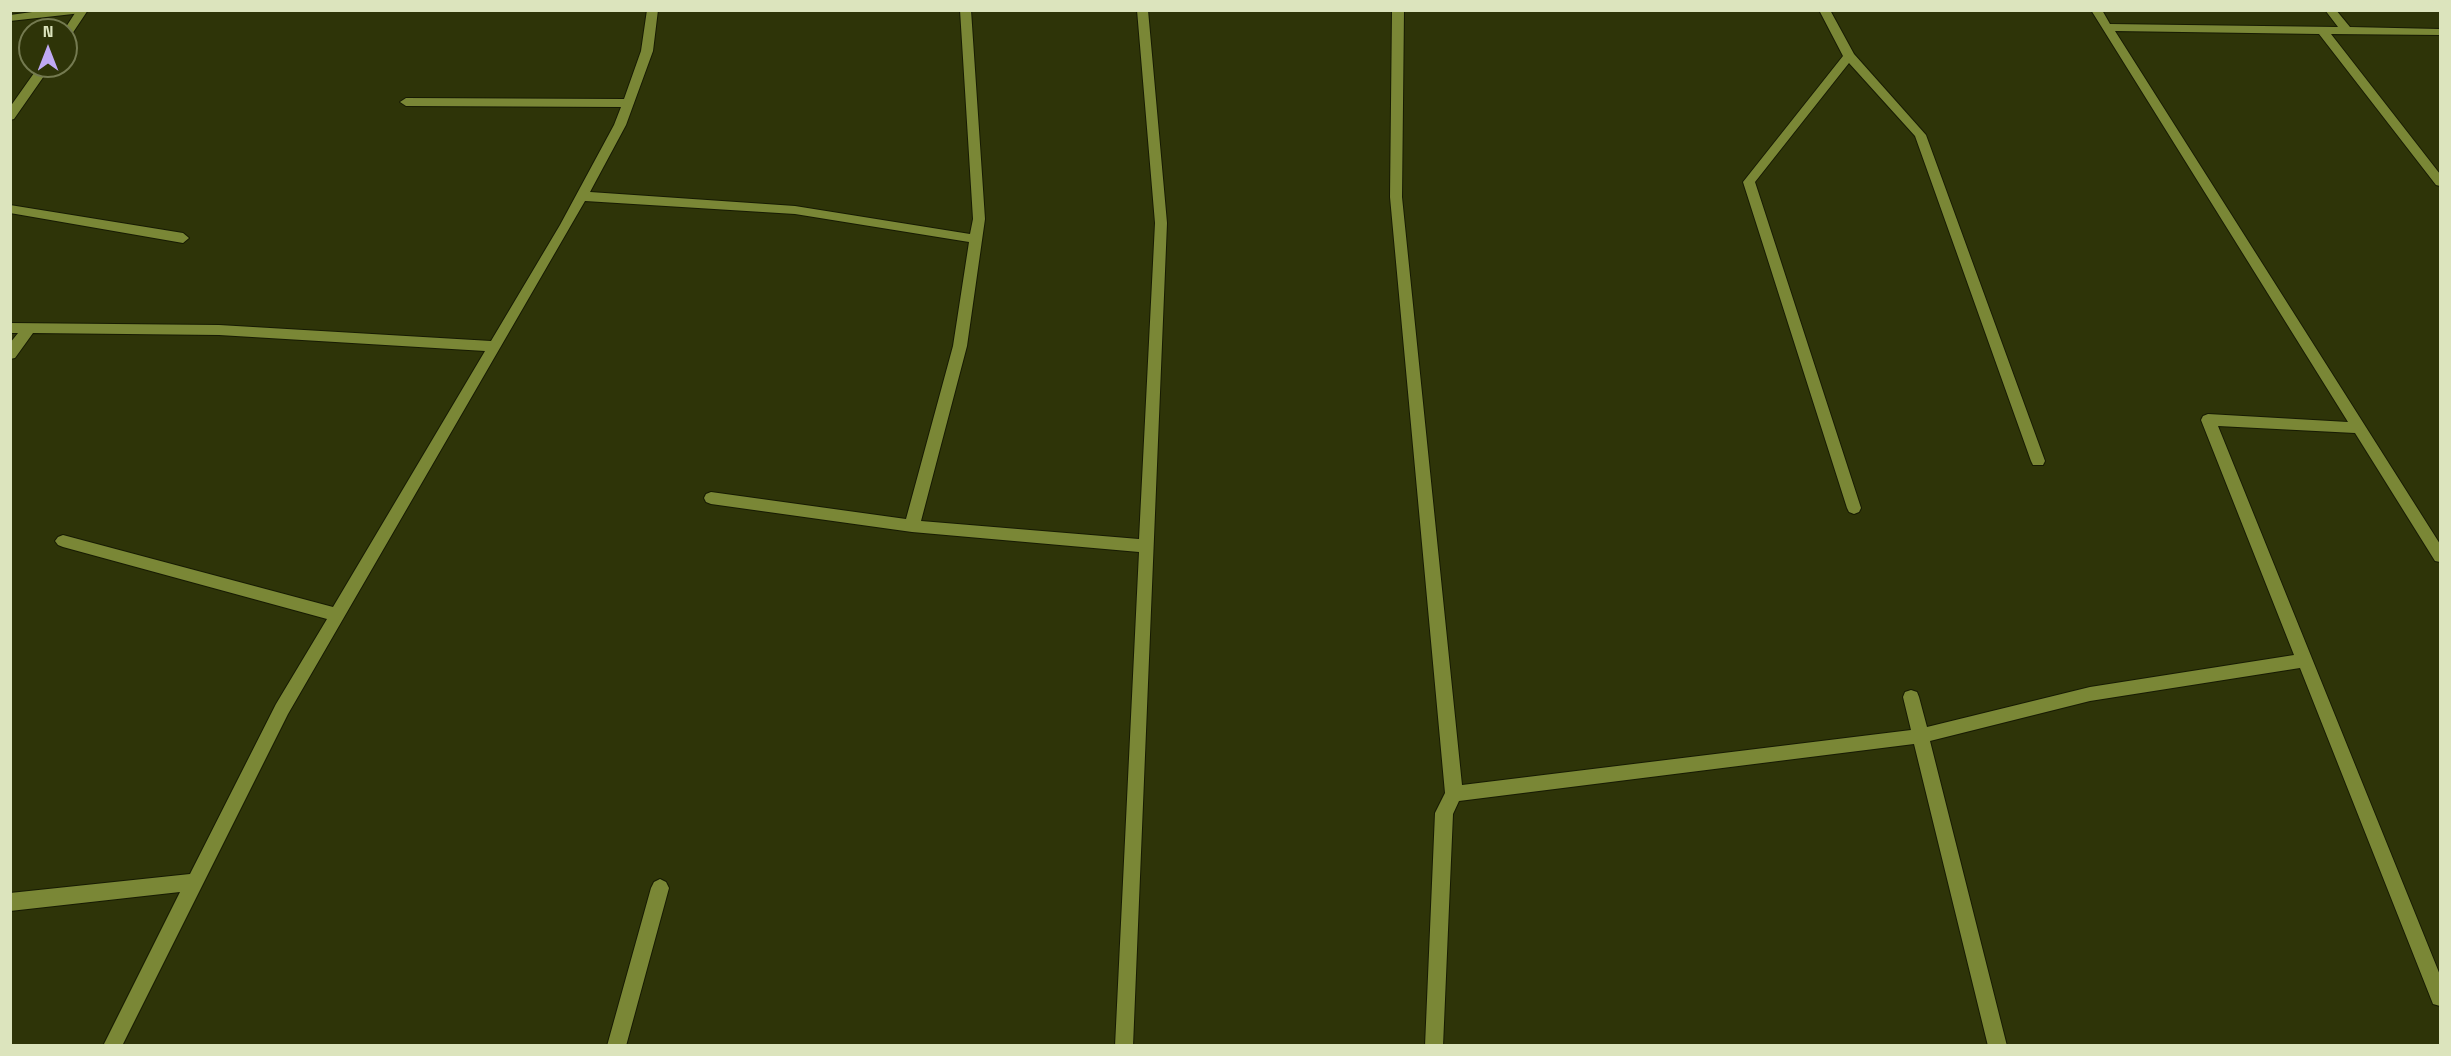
<!DOCTYPE html>
<html>
<head>
<meta charset="utf-8">
<style>
	body { margin:0 }
	#map { position:relative; width:2451px; height:1056px; overflow:hidden; background:#2e3408; font-family:"Space Grotesk",sans-serif }
	canvas { display:block }
	.frame { position:absolute; inset:0; border:12px solid #dce4bd; pointer-events:none }
	.north { position:absolute; left:18px; top:18px; width:60px; height:60px; box-sizing:border-box; background:#2e3408; border:2px solid #747a50; border-radius:50%; rotate:0deg; font-size:16px; font-weight:700; line-height:24px; text-align:center; color:#dce4bd }
	.north::after { content:''; display:block; margin:auto; width:21px; height:27px; background:#bfa9f4; clip-path:polygon(50% 0,100% 100%,50% 72%,0 100%) }
</style>
</head>
<body>
<div id="map">
<canvas width="2451" height="1056"></canvas>
<div class="frame"></div>
<div class="north">N</div>
</div>
<script>
const g = document.querySelector('canvas').getContext('2d');
g.lineJoin = 'round';
const shape = rows => new Path2D(rows.map(r => 'M' + r).join(''));
function strokePath(path, color, width, dash) { g.strokeStyle = color; g.lineWidth = width; g.lineCap = dash ? 'butt' : 'round'; g.setLineDash(dash || []); g.stroke(path); }
function fillPath(path, color) { g.fillStyle = color; g.fill(path, 'evenodd'); }
const minor = shape([
	[77,10,88,10,70,37,66,38,66,30,64,30,77,10],
	[647,10,658,10,653,51,626,125,590,192,795,206,970,234,973,219,960,10,971,10,985,219,967,346,921,521,1139,539,1155,223,1137,10,1148,10,1167,223,1133,1046,1115,1046,1139,552,912,532,711,504,706,502,704,498,706,494,711,492,906,519,953,346,969,242,795,214,585,201,288,714,122,1046,103,1046,180,892,10,911,10,893,190,874,276,704,327,619,63,547,58,545,55,541,58,537,63,535,333,607,485,351,219,335,33,333,15,358,10,359,10,343,18,333,10,333,10,323,219,325,491,341,560,225,614,125,621,107,406,106,400,102,406,98,624,99,641,51,647,10],
	[1392,10,1404,10,1402,197,1462,785,1911,730,1903,697,1905,692,1911,690,1917,692,1919,697,1927,727,2090,687,2294,655,2201,420,2203,416,2208,414,2348,422,2091,10,2102,10,2110,24,2338,27,2325,10,2336,10,2350,27,2440,29,2440,35,2331,34,2440,174,2440,186,2436,185,2319,34,2115,31,2440,544,2440,562,2435,561,2355,433,2218,426,2440,975,2440,1006,2433,1004,2300,668,2090,701,1930,741,2007,1046,1988,1046,1914,744,1459,801,1453,814,1443,1046,1425,1046,1435,813,1445,793,1390,197,1392,10],
	[1819,10,1830,10,1854,54,1926,135,2045,461,2043,465,2033,465,2031,461,1915,136,1849,63,1755,182,1861,508,1859,512,1854,514,1849,512,1847,508,1743,182,1843,56,1819,10],
	[39,66,51,66,14,119,10,120,10,107,39,66],
	[10,205,183,233,189,238,183,243,10,213,10,205],
	[660,879,666,882,669,888,626,1046,607,1046,651,888,654,882,660,879]
]);
const secondary = shape([
	[47,10,87,10,82,13,10,21,10,15,47,10]
]);
strokePath(minor, '#171b03', 2);
strokePath(secondary, '#171b03', 2);
fillPath(minor, '#7a8736');
fillPath(secondary, '#7a8736');
</script>
</body>
</html>
